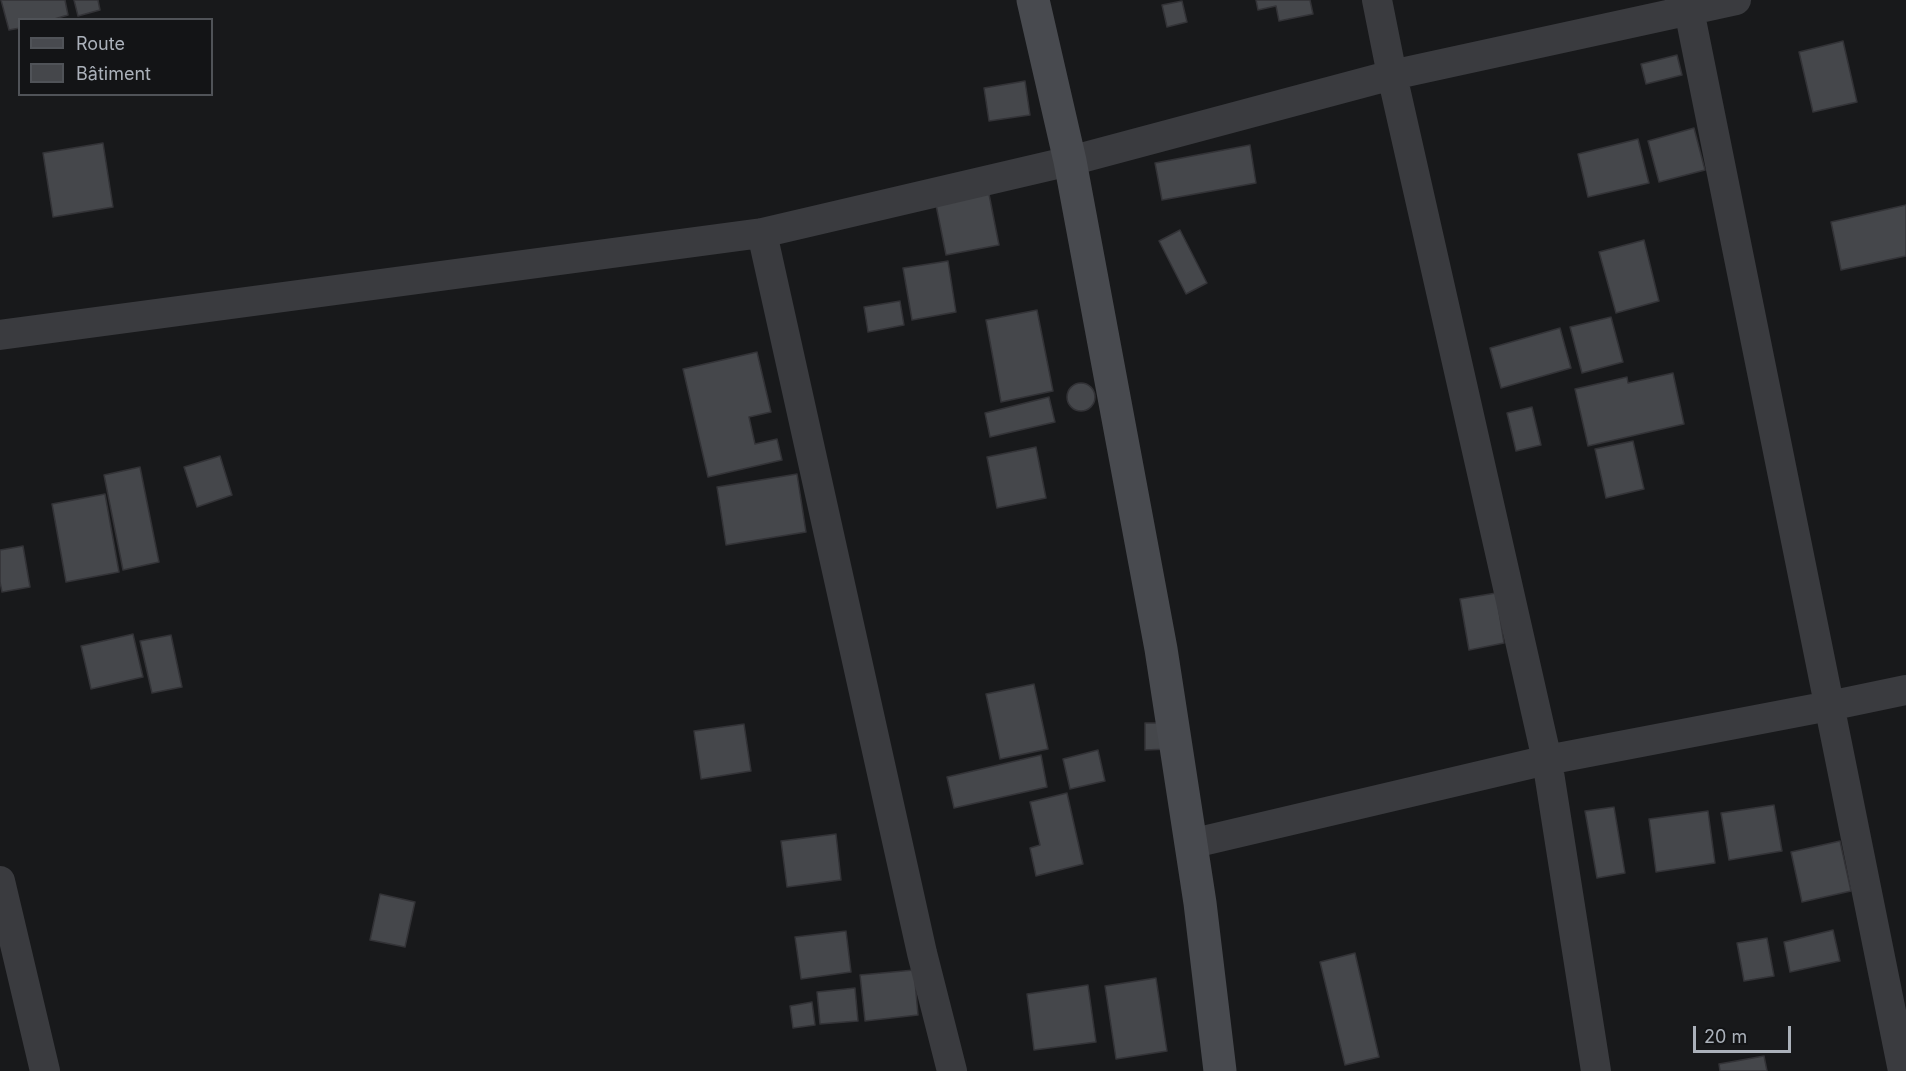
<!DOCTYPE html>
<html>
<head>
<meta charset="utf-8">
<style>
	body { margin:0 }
	#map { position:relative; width:1906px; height:1071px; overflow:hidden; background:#18191b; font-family:Inter,sans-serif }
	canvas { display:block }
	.legend { position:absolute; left:18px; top:18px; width:195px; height:78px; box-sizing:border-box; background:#131416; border:2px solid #505358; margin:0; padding:8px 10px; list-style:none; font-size:18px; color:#abb1ba }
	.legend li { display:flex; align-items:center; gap:12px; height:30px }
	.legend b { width:30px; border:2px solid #505358 }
	.scale { position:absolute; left:1693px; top:1026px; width:98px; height:27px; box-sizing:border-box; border:3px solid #abb1ba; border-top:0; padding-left:8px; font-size:18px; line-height:21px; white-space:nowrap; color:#abb1ba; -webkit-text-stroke:4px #131416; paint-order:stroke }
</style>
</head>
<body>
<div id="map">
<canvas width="1906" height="1071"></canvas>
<ul class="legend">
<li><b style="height:8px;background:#484a4f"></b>Route</li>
<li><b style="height:16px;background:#45474b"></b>Bâtiment</li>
</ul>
<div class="scale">20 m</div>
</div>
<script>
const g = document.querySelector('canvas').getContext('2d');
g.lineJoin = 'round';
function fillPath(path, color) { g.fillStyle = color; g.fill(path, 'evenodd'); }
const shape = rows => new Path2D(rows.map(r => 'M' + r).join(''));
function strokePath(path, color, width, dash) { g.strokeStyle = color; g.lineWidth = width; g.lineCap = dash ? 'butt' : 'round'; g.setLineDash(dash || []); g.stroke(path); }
const building = shape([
	[1,0,65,0,68,15,51,20,20,20,20,28,9,30,1,0],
	[74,0,98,0,100,10,78,16,74,0],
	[1256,0,1310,0,1313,14,1279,21,1276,6,1258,10,1256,0],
	[1182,1,1187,22,1167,27,1162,5,1182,1],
	[1843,41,1857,102,1813,112,1799,52,1843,41],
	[1677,55,1682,75,1646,84,1641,64,1677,55],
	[1025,81,1030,115,989,121,984,88,1025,81],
	[1694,128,1705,170,1659,182,1648,141,1694,128],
	[1638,139,1649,183,1588,197,1578,154,1638,139],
	[103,143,113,207,53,217,43,153,103,143],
	[1250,145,1256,183,1162,200,1155,163,1250,145],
	[988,189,999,245,946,255,935,200,988,189],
	[1906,205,1906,256,1841,270,1831,222,1906,205],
	[1180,230,1207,283,1186,294,1159,241,1180,230],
	[1644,240,1659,301,1616,313,1599,252,1644,240],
	[948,261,956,312,912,320,903,268,948,261],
	[900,301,904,325,868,332,864,307,900,301],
	[1037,310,1053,391,1001,402,986,320,1037,310],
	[1611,317,1623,362,1582,373,1570,327,1611,317],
	[1560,328,1571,368,1501,388,1490,348,1560,328],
	[757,352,771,412,749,417,755,444,777,439,782,460,708,477,683,369,757,352],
	[1673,373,1684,424,1588,446,1575,389,1627,377,1628,383,1673,373],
	'1067 397a14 14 0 1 1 28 0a14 14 0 1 1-28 0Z',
	[1049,397,1055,422,990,437,985,413,1049,397],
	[1532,407,1541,445,1516,451,1507,413,1532,407],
	[1633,441,1644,489,1606,498,1595,449,1633,441],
	[1036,447,1046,498,997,508,987,457,1036,447],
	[220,456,232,495,197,507,184,467,220,456],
	[140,467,159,562,123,570,104,475,140,467],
	[797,474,806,532,726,545,717,487,797,474],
	[105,494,119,572,66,582,52,504,105,494],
	[23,546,30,587,2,592,0,582,0,550,23,546],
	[1496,593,1504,643,1469,650,1460,599,1496,593],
	[133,634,143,677,91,689,81,646,133,634],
	[171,635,182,687,152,693,140,641,171,635],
	[1034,684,1048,749,1000,759,986,694,1034,684],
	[1145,723,1170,723,1170,749,1145,750,1145,723],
	[744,724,751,771,701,779,694,731,744,724],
	[1098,750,1105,781,1070,789,1063,759,1098,750],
	[1041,755,1047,787,954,808,947,777,1041,755],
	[1067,793,1083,864,1036,876,1030,848,1040,845,1030,802,1067,793],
	[1774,805,1782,851,1729,860,1721,813,1774,805],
	[1614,807,1625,873,1597,878,1585,811,1614,807],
	[1708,811,1715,863,1656,872,1649,819,1708,811],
	[836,834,841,880,787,887,781,841,836,834],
	[1840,841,1851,891,1802,902,1791,852,1840,841],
	[380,894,415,902,405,947,370,940,380,894],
	[1833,930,1840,961,1790,972,1784,942,1833,930],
	[846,931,851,972,801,979,795,937,846,931],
	[1767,938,1774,976,1744,981,1737,943,1767,938],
	[1355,953,1379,1057,1345,1065,1320,962,1355,953],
	[914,970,918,1015,865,1021,860,975,914,970],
	[1156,978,1167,1051,1116,1059,1105,986,1156,978],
	[1088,985,1096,1042,1034,1050,1027,994,1088,985],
	[855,988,858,1021,820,1024,817,992,855,988],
	[812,1002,815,1025,793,1028,790,1006,812,1002],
	[1764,1056,1767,1071,1720,1071,1719,1064,1764,1056]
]);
fillPath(building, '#45474b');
strokePath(building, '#333337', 1.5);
strokePath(shape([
	[1377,0,1392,75,1547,760,1596,1071],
	[1687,0,1903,1071],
	[762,233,922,953,952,1071],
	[0,335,762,233,1070,161,1392,75,1736,0],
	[1190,844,1547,760,1829,706,1906,690],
	[0,881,45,1071]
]), '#3a3b3f', 30);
strokePath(shape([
	[1033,0,1070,161,1161,649,1200,903,1220,1071]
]), '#484a4f', 33);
</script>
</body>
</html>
